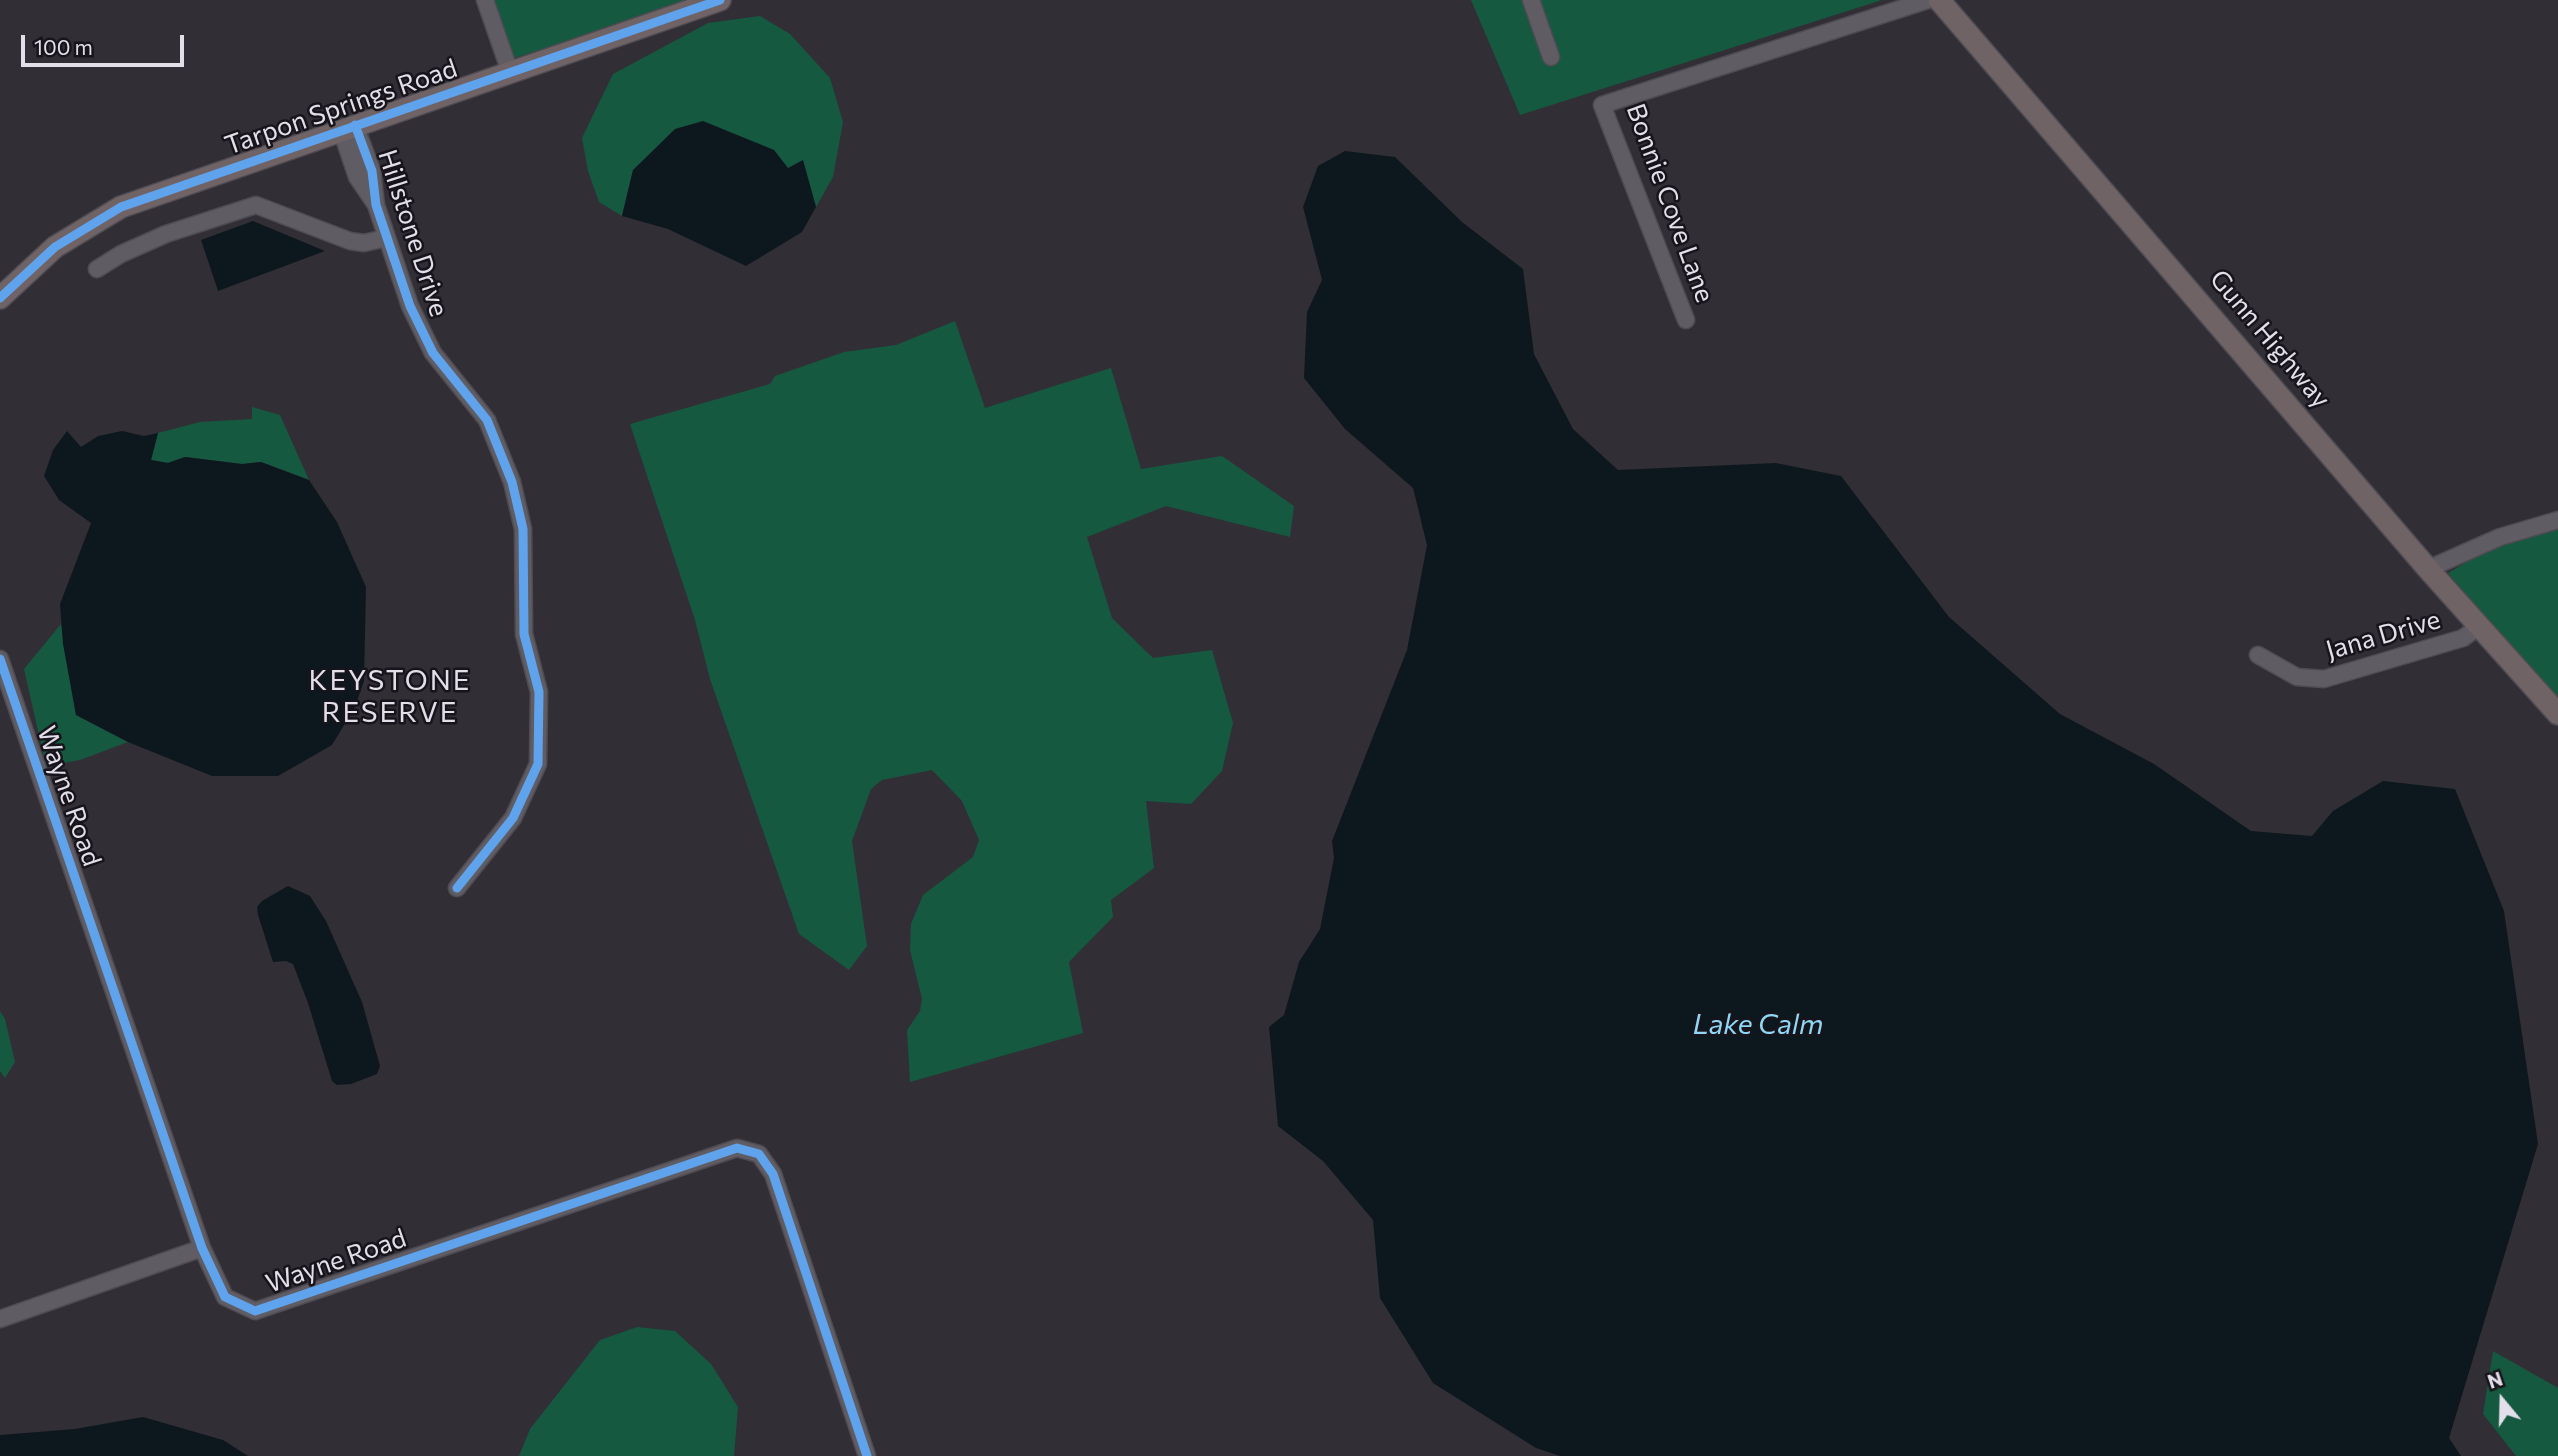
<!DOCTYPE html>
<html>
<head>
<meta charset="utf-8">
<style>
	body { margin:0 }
	#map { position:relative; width:2558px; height:1456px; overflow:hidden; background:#322e36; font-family:Commissioner,sans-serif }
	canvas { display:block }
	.north { position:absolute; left:2467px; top:1365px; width:70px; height:70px; -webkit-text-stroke:5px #17141b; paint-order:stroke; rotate:341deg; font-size:19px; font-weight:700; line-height:28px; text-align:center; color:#e3dfea }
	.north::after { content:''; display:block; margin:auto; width:24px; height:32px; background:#e3dfea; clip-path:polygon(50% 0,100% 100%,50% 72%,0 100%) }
	.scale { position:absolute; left:21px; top:35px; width:163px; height:32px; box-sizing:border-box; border:4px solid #e3dfea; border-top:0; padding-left:9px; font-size:21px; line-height:24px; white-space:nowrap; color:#e3dfea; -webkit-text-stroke:5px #17141b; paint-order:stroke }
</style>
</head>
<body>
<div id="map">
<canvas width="2558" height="1456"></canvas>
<div class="north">N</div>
<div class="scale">100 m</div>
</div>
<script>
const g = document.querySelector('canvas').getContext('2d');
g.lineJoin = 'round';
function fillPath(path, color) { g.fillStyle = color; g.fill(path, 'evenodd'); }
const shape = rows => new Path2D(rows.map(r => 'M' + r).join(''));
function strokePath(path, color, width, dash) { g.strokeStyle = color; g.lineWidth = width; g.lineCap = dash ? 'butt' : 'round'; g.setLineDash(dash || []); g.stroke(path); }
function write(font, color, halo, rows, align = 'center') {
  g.font = font + ' Commissioner,sans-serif'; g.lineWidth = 5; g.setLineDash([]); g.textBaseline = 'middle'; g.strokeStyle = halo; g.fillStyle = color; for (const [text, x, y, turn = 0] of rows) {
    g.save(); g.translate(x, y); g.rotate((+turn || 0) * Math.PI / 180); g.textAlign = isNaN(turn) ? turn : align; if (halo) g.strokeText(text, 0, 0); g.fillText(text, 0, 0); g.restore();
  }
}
fillPath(shape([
	[492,0,701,0,511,59],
	[1471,0,1525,0,1548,65,1558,61,1537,0,1882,0,1520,115],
	[760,16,790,34,830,78,843,122,833,177,816,207,803,161,788,169,774,150,756,143,633,170,622,216,599,202,588,171,582,138,613,74,708,23],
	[955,321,985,408,1111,368,1141,469,1222,456,1294,506,1290,537,1166,506,1087,537,1112,618,1153,658,1212,650,1233,723,1222,771,1191,804,1146,801,1154,868,1111,900,1113,917,1069,962,1083,1033,910,1082,907,1030,920,1011,922,999,910,950,911,924,923,895,973,857,979,840,962,801,932,770,882,780,871,789,852,841,867,946,849,970,799,934,710,679,695,620,630,424,770,384,775,376,844,352,896,345],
	[252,407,280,415,309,480,261,462,242,464,185,457,168,463,151,460,158,433,200,422,252,419],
	[2558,517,2558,701,2448,573,2522,529],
	[61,624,76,715,128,742,80,760,46,766,24,669],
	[0,1011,5,1019,15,1062,5,1078,0,1071],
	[637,1327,675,1331,711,1364,738,1407,734,1456,519,1456,530,1429,600,1340],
	[2493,1351,2558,1388,2558,1456,2516,1456,2483,1414]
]), '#155940');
fillPath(shape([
	[703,121,774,150,788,168,803,160,816,207,802,232,746,266,668,229,622,216,633,170,675,129],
	[1345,151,1395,157,1462,222,1523,269,1534,354,1573,429,1618,470,1776,463,1841,476,1949,617,2060,714,2154,764,2251,831,2312,836,2333,811,2383,781,2455,789,2504,911,2538,1144,2449,1438,2461,1456,1560,1456,1536,1448,1433,1383,1380,1298,1373,1220,1323,1161,1278,1126,1269,1027,1284,1015,1299,962,1320,929,1334,858,1332,841,1407,650,1427,545,1413,488,1345,429,1304,378,1307,312,1322,280,1303,207,1318,166],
	[253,221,325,251,218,291,201,240],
	[67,431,81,447,98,436,122,431,144,436,158,433,151,460,168,463,185,457,242,464,261,462,309,480,337,522,366,587,364,681,355,707,332,745,278,776,212,776,128,742,76,715,63,644,60,604,91,523,59,500,44,476,53,450],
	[288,886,310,896,326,921,362,1002,380,1066,377,1074,351,1084,337,1085,332,1081,308,1003,293,964,286,961,273,962,258,915,257,907,262,901],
	[143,1417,223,1440,248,1456,0,1456,0,1435,75,1429]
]), '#0d181e');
const minor = shape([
	[485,0,510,72],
	[1531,0,1551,57],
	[355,125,372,171,376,205,410,306,433,353,487,420,512,482,523,529,524,634,539,692,538,764,513,818,457,888],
	[341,130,357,177,376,205],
	[97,269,121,254,166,234,256,205,350,241,364,243,386,238],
	[1686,320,1602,105,1928,0],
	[2428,569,2500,537,2558,520],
	[2258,655,2297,677,2324,679,2463,638,2481,625],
	[0,659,202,1248,225,1297,255,1311,737,1148,759,1154,773,1174,867,1456],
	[0,1319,202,1248]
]);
const major = shape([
	[1939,0,2428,569,2558,714],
	[0,298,55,247,121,207,720,0]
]);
strokePath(minor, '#4e4b53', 19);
strokePath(major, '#4e4b53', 24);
strokePath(minor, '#5f5d63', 16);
strokePath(major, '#6f6366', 21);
strokePath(shape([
	[355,125,372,171,376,205,410,306,433,353,487,420,512,482,523,529,524,634,539,692,538,764,513,818,457,888],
	[0,298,55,247,121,207,720,0],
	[0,659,202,1248,225,1297,255,1311,737,1148,759,1154,773,1174,867,1456]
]), '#60a3ed', 9);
write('26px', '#e3dfea', '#17141b', [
	["Tarpon Springs Road",341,107,-19],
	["Bonnie Cove Lane",1670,203,70],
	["Hillstone Drive",413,233,72],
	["Gunn Highway",2270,339,50],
	["Jana Drive",2383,635,-16],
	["Wayne Road",69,796,71],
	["Wayne Road",336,1261,-19]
]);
g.letterSpacing = '2px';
write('28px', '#e3dfea', '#17141b', [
	["KEYSTONE",390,681],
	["RESERVE",390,713]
]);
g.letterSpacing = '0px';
write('italic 28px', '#8ed7f6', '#17141b', [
	["Lake Calm",1758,1025]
]);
</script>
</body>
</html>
